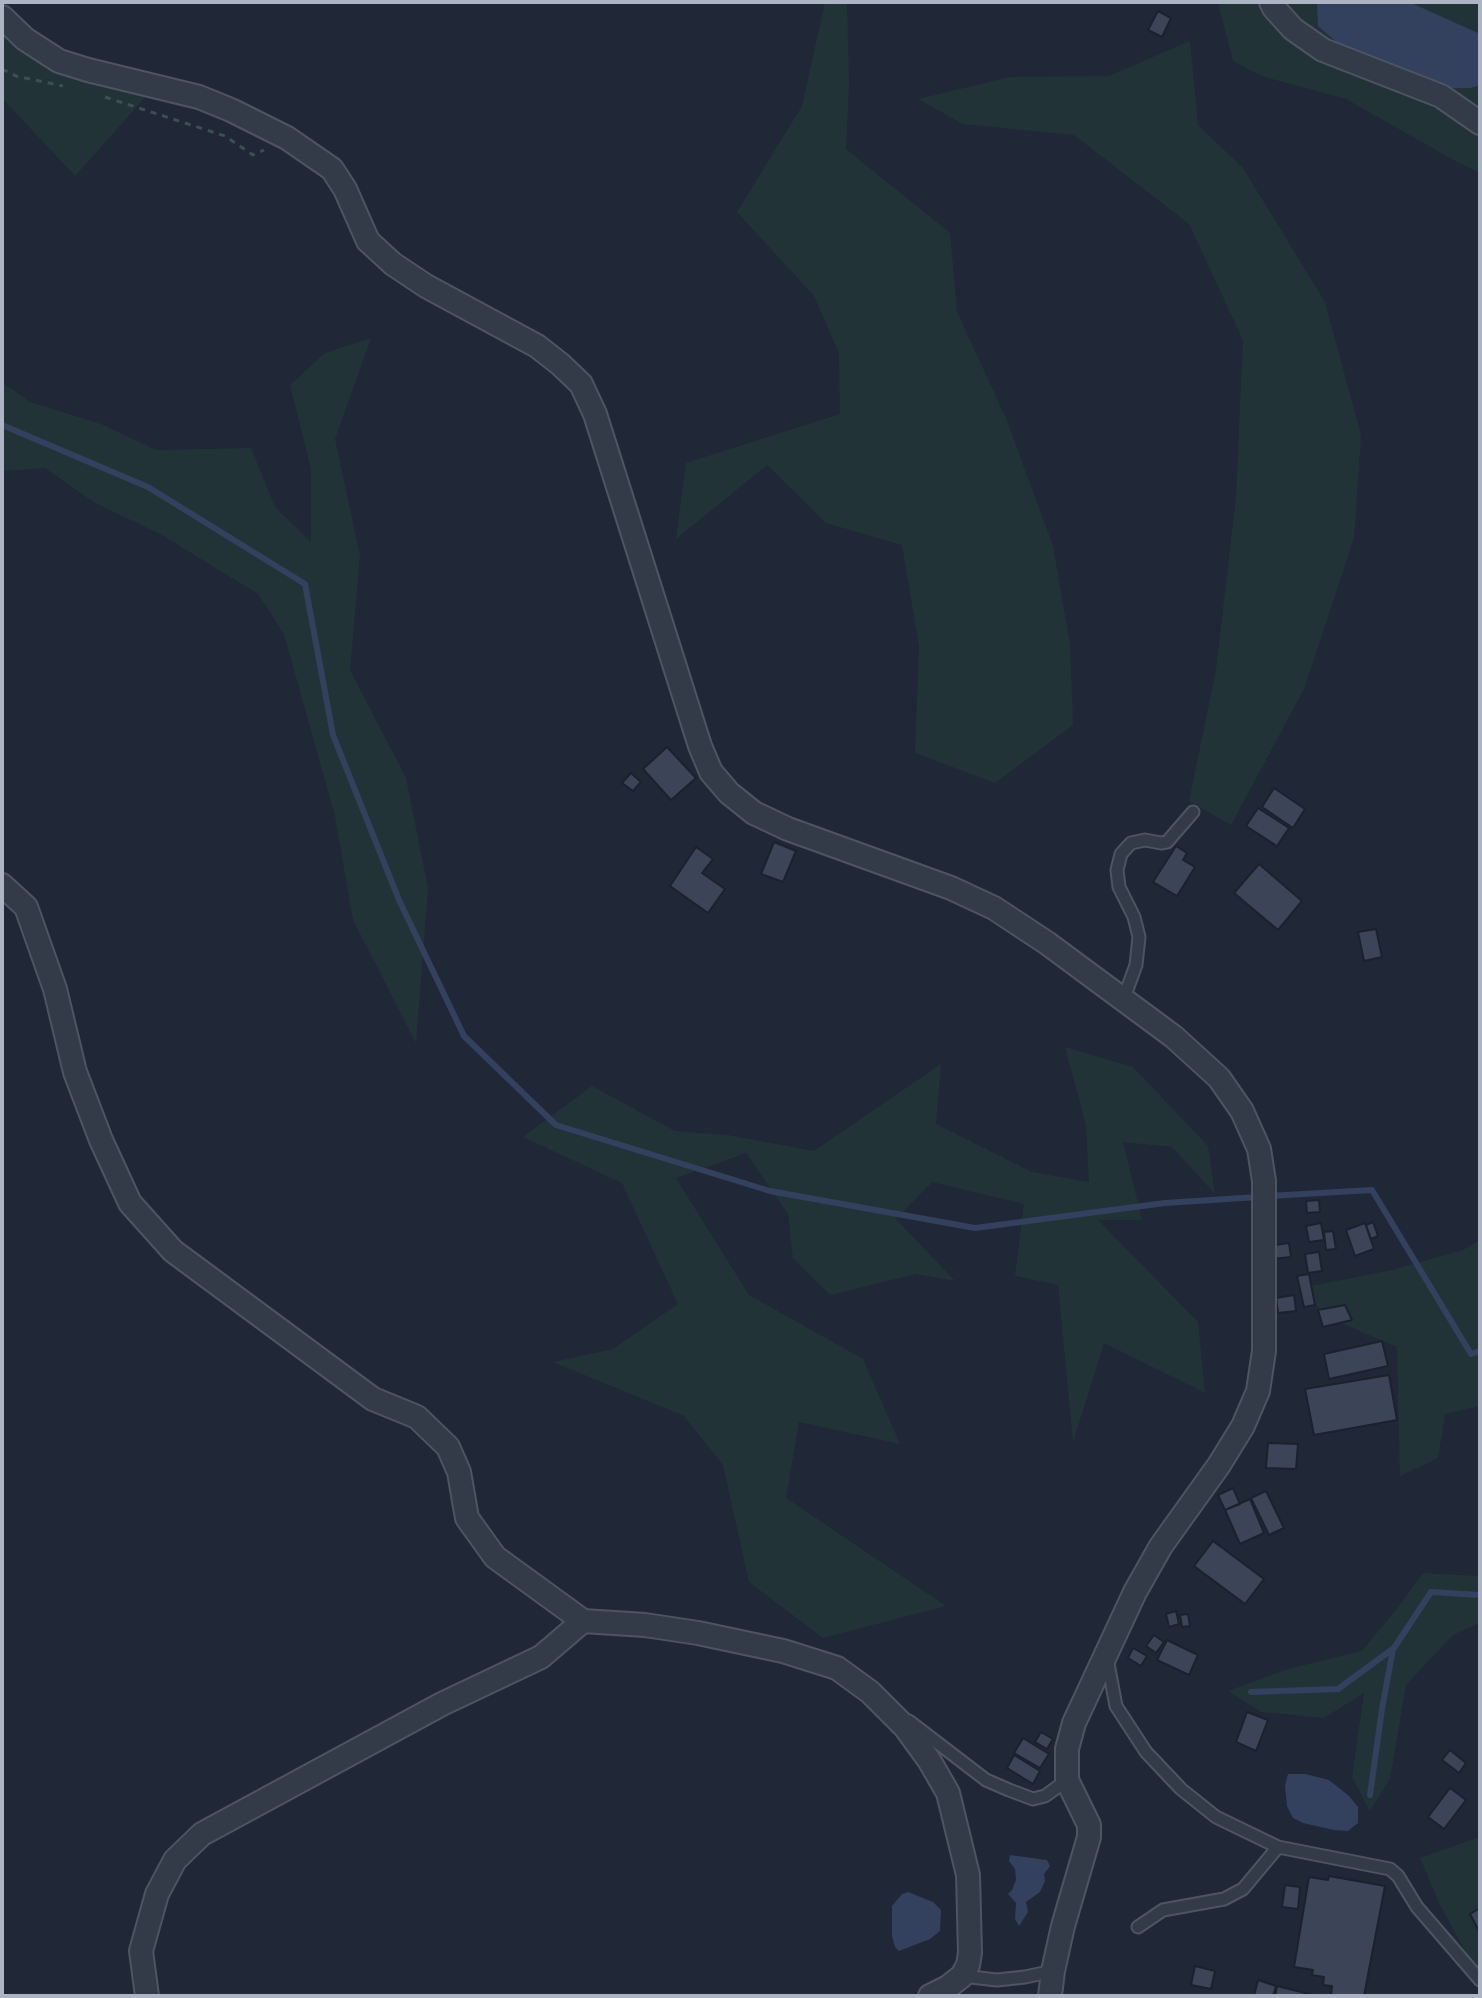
<!DOCTYPE html>
<html>
<head>
<meta charset="utf-8">
<style>
	body { margin:0 }
	#map { position:relative; width:1482px; height:1998px; overflow:hidden; background:#202737; font-family:"Nunito Sans",sans-serif }
	canvas { display:block }
	.frame { position:absolute; inset:0; border:4px solid #adb4c4; pointer-events:none }
</style>
</head>
<body>
<div id="map">
<canvas width="1482" height="1998"></canvas>
<div class="frame"></div>
</div>
<script>
const g = document.querySelector('canvas').getContext('2d');
g.lineJoin = 'round';
function fillPath(path, color) { g.fillStyle = color; g.fill(path, 'evenodd'); }
const shape = rows => new Path2D(rows.map(r => 'M' + r).join(''));
function strokePath(path, color, width, dash) { g.strokeStyle = color; g.lineWidth = width; g.lineCap = dash ? 'butt' : 'round'; g.setLineDash(dash || []); g.stroke(path); }
fillPath(shape([
	[825,2,847,2,849,85,846,149,950,233,957,312,1006,418,1053,546,1070,644,1073,725,995,783,915,753,919,646,902,545,826,523,767,465,676,539,686,463,840,414,839,353,814,296,737,212,802,106],
	[1218,2,1480,2,1480,173,1457,162,1346,99,1261,76,1233,61],
	[2,32,7,39,55,62,158,83,75,176,2,98],
	[1190,41,1198,125,1243,168,1325,302,1361,435,1354,538,1304,689,1231,825,1189,801,1216,670,1236,497,1243,340,1189,224,1074,135,963,124,918,99,1010,77,1109,76],
	[371,338,335,439,360,556,350,670,406,778,428,888,416,1043,353,920,335,816,284,634,258,594,162,535,95,503,45,468,2,471,2,382,30,402,101,424,156,450,251,448,275,507,311,542,311,469,290,385,325,353],
	[1065,1047,1133,1067,1208,1146,1215,1194,1172,1147,1123,1142,1142,1220,1098,1220,1198,1322,1205,1393,1104,1343,1073,1442,1058,1285,1015,1276,1024,1204,932,1182,896,1219,955,1281,916,1274,830,1295,793,1258,788,1214,746,1153,676,1178,749,1295,863,1359,900,1444,799,1422,786,1498,946,1606,823,1638,749,1582,723,1465,684,1416,553,1362,613,1349,678,1304,622,1183,523,1137,592,1086,675,1131,728,1135,814,1151,941,1064,936,1124,1032,1172,1089,1182,1086,1125],
	[1480,1240,1480,1406,1445,1414,1438,1458,1400,1476,1397,1347,1327,1317,1301,1288,1392,1270,1463,1250],
	[1423,1573,1480,1576,1480,1623,1453,1635,1406,1685,1390,1779,1370,1811,1352,1777,1364,1693,1324,1718,1261,1712,1228,1691,1288,1669,1362,1651,1399,1606],
	[1480,1837,1480,1972,1471,1962,1440,1905,1420,1858]
]), '#223338');
fillPath(shape([
	[1317,2,1409,2,1480,34,1480,85,1471,88,1450,88,1340,45,1318,26],
	[1288,1774,1305,1774,1329,1780,1349,1796,1358,1807,1358,1823,1348,1831,1334,1830,1303,1823,1293,1818,1287,1806,1285,1786],
	[1010,1855,1047,1860,1050,1866,1044,1874,1045,1881,1040,1892,1026,1902,1028,1912,1019,1926,1015,1919,1016,1903,1008,1894,1012,1890,1016,1880,1015,1869,1009,1861],
	[908,1892,933,1902,941,1910,940,1931,930,1939,899,1951,895,1947,892,1936,892,1906,902,1894]
]), '#33415f');
strokePath(shape([
	[2,425,148,487,305,584,333,735,399,900,464,1036,556,1125,770,1191,975,1228,1165,1203,1258,1197],
	[1269,1196,1372,1190,1471,1354,1480,1351],
	[1251,1692,1338,1689,1394,1648,1431,1592,1480,1595],
	[1370,1795,1382,1709,1393,1649]
]), '#33415f', 6);
const building = shape([
	[1158,11,1171,18,1162,37,1148,30,1158,11],
	[667,747,696,778,671,800,643,769,667,747],
	[631,773,641,782,633,791,622,783,631,773],
	[1274,788,1305,809,1293,828,1262,807,1274,788],
	[1258,808,1289,828,1277,846,1246,826,1258,808],
	[774,842,796,851,783,882,761,874,774,842],
	[1176,846,1187,853,1183,860,1195,867,1177,896,1153,882,1176,846],
	[696,847,713,859,702,873,725,889,708,913,670,886,696,847],
	[1259,864,1302,901,1278,930,1234,893,1259,864],
	[1376,929,1382,957,1364,961,1358,932,1376,929],
	[1319,1200,1320,1212,1307,1213,1306,1201,1319,1200],
	[1373,1222,1378,1236,1371,1239,1366,1225,1373,1222],
	[1321,1223,1324,1240,1309,1242,1306,1226,1321,1223],
	[1365,1223,1374,1249,1355,1256,1346,1230,1365,1223],
	[1333,1231,1336,1249,1326,1250,1324,1232,1333,1231],
	[1289,1243,1291,1257,1271,1259,1269,1246,1289,1243],
	[1319,1252,1322,1271,1308,1273,1305,1254,1319,1252],
	[1309,1274,1315,1305,1304,1307,1297,1276,1309,1274],
	[1294,1295,1296,1311,1278,1313,1276,1298,1294,1295],
	[1345,1305,1352,1320,1323,1327,1318,1310,1345,1305],
	[1382,1341,1388,1366,1329,1379,1324,1354,1382,1341],
	[1389,1375,1397,1420,1314,1435,1305,1389,1389,1375],
	[1268,1443,1298,1444,1296,1469,1266,1468,1268,1443],
	[1233,1488,1240,1504,1225,1510,1218,1495,1233,1488],
	[1266,1491,1284,1528,1269,1535,1251,1498,1266,1491],
	[1250,1499,1264,1533,1240,1544,1225,1510,1250,1499],
	[1213,1541,1264,1579,1245,1604,1194,1566,1213,1541],
	[1176,1611,1179,1624,1169,1627,1166,1614,1176,1611],
	[1188,1614,1190,1626,1182,1627,1180,1615,1188,1614],
	[1154,1635,1164,1642,1156,1653,1146,1646,1154,1635],
	[1167,1640,1198,1655,1189,1675,1157,1660,1167,1640],
	[1133,1648,1147,1656,1141,1666,1128,1658,1133,1648],
	[1247,1712,1268,1720,1256,1751,1236,1742,1247,1712],
	[1041,1732,1053,1739,1047,1749,1035,1742,1041,1732],
	[1023,1738,1049,1754,1040,1768,1014,1753,1023,1738],
	[1450,1750,1466,1763,1459,1773,1442,1760,1450,1750],
	[1014,1755,1040,1771,1033,1784,1007,1768,1014,1755],
	[1450,1788,1466,1800,1444,1829,1428,1817,1450,1788],
	[1329,1876,1385,1886,1364,1996,1331,1996,1332,1986,1323,1985,1324,1977,1312,1975,1313,1970,1294,1967,1309,1877,1328,1880,1329,1876],
	[1285,1885,1300,1887,1298,1909,1282,1907,1285,1885],
	[1480,1908,1480,1933,1470,1914,1480,1908],
	[1195,1966,1215,1971,1211,1989,1191,1985,1195,1966],
	[1258,1980,1276,1986,1273,1996,1254,1996,1258,1980],
	[1277,1986,1317,1996,1275,1996,1277,1986]
]);
fillPath(building, '#3c4557');
strokePath(building, '#1b212e', 2);
const service = shape([
	[1124,998,1136,965,1139,937,1134,917,1119,887,1117,870,1121,854,1131,843,1145,840,1161,843,1167,842,1193,812],
	[1107,1658,1116,1706,1146,1752,1181,1789,1216,1817,1278,1847,1390,1869,1398,1876,1417,1907,1480,1980],
	[909,1721,986,1780,1009,1790,1033,1799,1045,1796,1067,1780],
	[1138,1927,1163,1910,1224,1899,1243,1889,1278,1847],
	[962,1976,997,1980,1025,1977,1053,1971]
]);
const minor = shape([
	[1271,2,1274,8,1293,29,1323,50,1441,96,1480,123],
	[2,17,25,39,59,61,88,70,199,97,231,110,287,138,332,169,345,189,368,241,393,264,426,286,537,346,560,364,581,384,595,414,700,746,711,772,729,793,754,813,788,829,951,888,994,908,1047,943,1174,1037,1219,1078,1242,1111,1259,1149,1264,1181,1264,1351,1258,1391,1243,1426,1219,1465,1161,1546,1135,1592,1074,1723,1067,1749,1067,1780,1089,1825,1089,1837,1063,1926,1053,1971,1050,1996],
	[2,885,26,907,55,989,75,1072,101,1140,130,1203,173,1251,373,1399,417,1417,448,1447,459,1472,467,1518,495,1557,583,1621],
	[147,1996,141,1951,157,1894,175,1860,202,1834,442,1704,541,1657,583,1621,645,1625,698,1633,783,1651,837,1668,870,1692,905,1727,929,1760,948,1793,968,1875,970,1953,968,1965,962,1976,948,1987,930,1996]
]);
strokePath(service, '#4e5462', 15);
strokePath(minor, '#4e5462', 26);
strokePath(shape([
	[2,69,16,76,63,86],
	[105,97,225,136,253,155,264,150]
]), '#3c4f53', 3, [6, 6]);
strokePath(service, '#333a48', 11);
strokePath(minor, '#333a48', 22);
</script>
</body>
</html>
